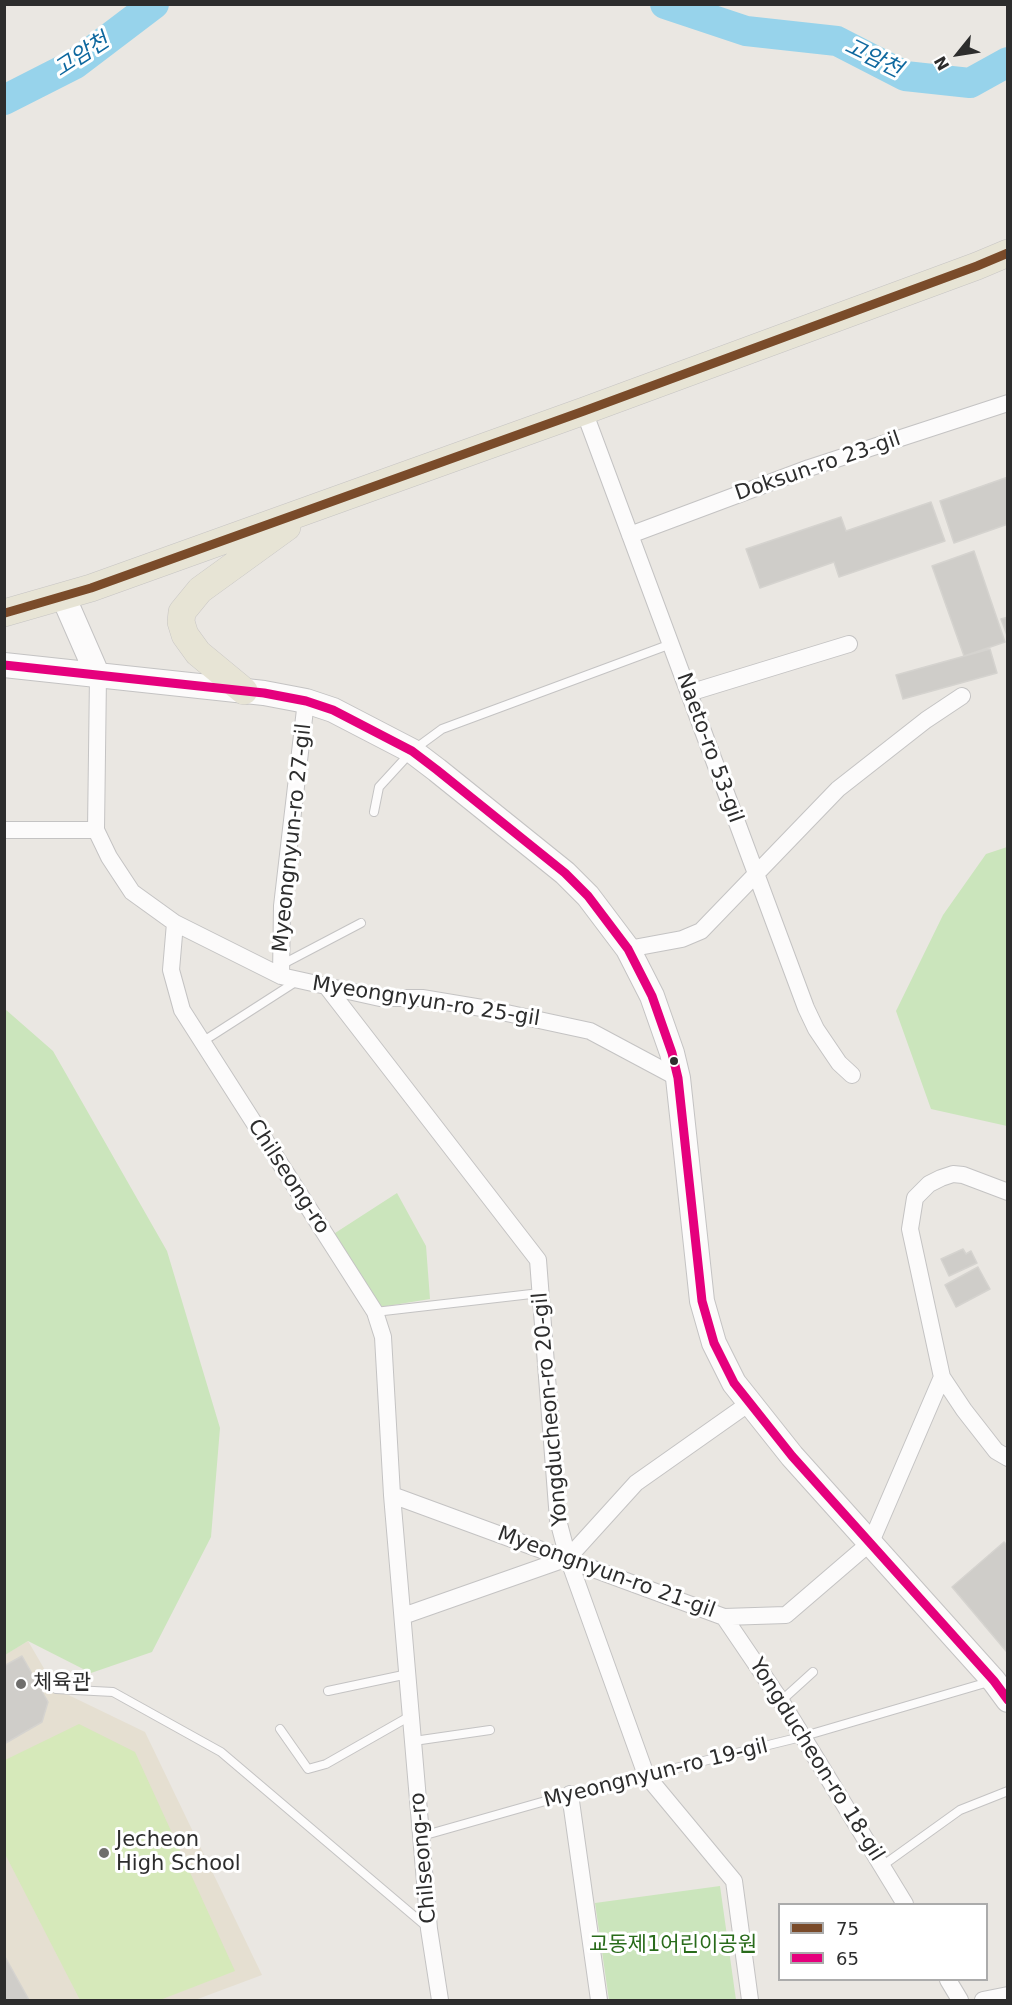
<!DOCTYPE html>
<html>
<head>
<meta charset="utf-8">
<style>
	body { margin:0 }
	#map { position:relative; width:1012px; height:2005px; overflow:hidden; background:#eae7e2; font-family:"DejaVu Sans",sans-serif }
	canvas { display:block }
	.frame { position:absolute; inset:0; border:6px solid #2d2d2d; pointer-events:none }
	.legend { position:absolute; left:778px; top:1903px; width:210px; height:78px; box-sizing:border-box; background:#fff; border:2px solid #ababab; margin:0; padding:8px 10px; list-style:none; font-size:18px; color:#2d2d2d }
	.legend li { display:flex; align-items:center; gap:12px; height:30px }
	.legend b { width:30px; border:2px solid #ababab }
	.north { position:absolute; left:928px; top:24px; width:60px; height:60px; -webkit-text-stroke:4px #fff; paint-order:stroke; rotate:240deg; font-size:16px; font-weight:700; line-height:24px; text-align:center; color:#2d2d2d }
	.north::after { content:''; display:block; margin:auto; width:21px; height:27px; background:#2d2d2d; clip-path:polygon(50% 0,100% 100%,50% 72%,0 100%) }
</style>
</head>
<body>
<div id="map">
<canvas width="1012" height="2005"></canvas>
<div class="frame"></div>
<ul class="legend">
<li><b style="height:8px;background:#7a4b2a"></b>75</li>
<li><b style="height:8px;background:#e5007d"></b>65</li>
</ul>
<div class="north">N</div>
</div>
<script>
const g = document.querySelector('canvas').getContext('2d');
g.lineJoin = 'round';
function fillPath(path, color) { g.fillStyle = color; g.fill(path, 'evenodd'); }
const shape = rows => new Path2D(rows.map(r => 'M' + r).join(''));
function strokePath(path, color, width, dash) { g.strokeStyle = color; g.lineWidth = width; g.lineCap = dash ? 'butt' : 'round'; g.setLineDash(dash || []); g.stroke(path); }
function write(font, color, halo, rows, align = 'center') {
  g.font = font + ' "DejaVu Sans","Noto Sans KR",sans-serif'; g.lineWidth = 6; g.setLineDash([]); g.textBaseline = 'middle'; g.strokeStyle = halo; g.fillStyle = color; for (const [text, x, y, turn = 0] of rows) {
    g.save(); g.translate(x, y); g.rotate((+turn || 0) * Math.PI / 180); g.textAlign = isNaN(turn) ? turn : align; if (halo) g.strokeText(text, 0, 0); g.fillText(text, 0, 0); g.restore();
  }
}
fillPath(shape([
	[28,1641,56,1689,145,1732,262,1975,195,2000,5,2000,4,1655]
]), '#e5dfd1');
fillPath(shape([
	[1007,847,1008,847,1007,1126,931,1109,896,1011,943,915,986,854],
	[5,1009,53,1051,167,1251,220,1428,211,1537,152,1652,91,1673,28,1641,5,1655],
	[397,1193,426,1246,430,1299,381,1307,332,1235],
	[720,1886,736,2000,609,2000,595,1903]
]), '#cbe5bc');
fillPath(shape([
	[79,1724,135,1752,235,1971,160,2000,80,2000,4,1852,5,1760]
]), '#d6e9ba');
strokePath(shape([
	[665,4,746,31,837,41,905,76,970,83,1008,62],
	[4,100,75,64,154,4]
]), '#97d3eb', 30);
const building = shape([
	[1008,477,1008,524,954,543,940,501,1008,477],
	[931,502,945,541,839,577,834,562,760,588,746,549,841,517,846,531,931,502],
	[974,551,1005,642,964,656,932,566,974,551],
	[1008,617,1008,638,1001,619,1008,617],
	[990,649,997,673,903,699,896,675,990,649],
	[963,1249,966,1254,971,1251,977,1263,949,1276,941,1259,963,1249],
	[978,1267,990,1289,956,1307,945,1285,978,1267],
	[1004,1542,1008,1546,1006,1651,952,1587,1004,1542],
	[22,1656,48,1702,42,1722,4,1744,4,1666,22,1656],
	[4,1955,29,2000,4,2000,4,1955]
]);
fillPath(building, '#cfcdc9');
strokePath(building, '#d5d3cf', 1.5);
const lane = shape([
	[374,812,379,787,412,751,442,729,671,644],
	[281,965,361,923],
	[202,1042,297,981],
	[375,1312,540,1293],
	[56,1689,113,1692,221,1752,427,1927],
	[328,1691,408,1674],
	[781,1701,813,1672],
	[280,1729,308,1769,326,1764,412,1715],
	[414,1741,490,1730],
	[422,1836,570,1794,801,1737,992,1681],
	[882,1866,960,1810,1008,1791]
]);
const street = shape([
	[584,411,806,1008,816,1029,839,1063,852,1075],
	[630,535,809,468,1008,403],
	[98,676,96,830,109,857,132,892,175,923,171,970,182,1010,375,1312,383,1337,392,1495,429,1929,440,2000],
	[689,693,849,644],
	[4,830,96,830],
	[175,923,281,976,380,998,422,998,488,1009,590,1031,678,1078],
	[628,949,682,939,701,931,838,789,926,720,962,696],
	[281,976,282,906,306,701],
	[327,987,538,1260,558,1520,568,1558,646,1775,734,1881,750,2000],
	[1008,1192,963,1175,953,1174,941,1178,929,1184,915,1198,910,1229,942,1377,964,1410,996,1451,1008,1458],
	[392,1495,724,1617,786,1615,871,1542,942,1377],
	[403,1616,568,1558,636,1483,748,1404],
	[724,1617,781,1701,905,1904],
	[570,1794,599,2000],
	[948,1980,960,2000],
	[983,2000,1008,1995]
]);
const secondary = shape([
	[63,596,98,676],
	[4,665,264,693,306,701,333,710,412,751,437,770,565,873,588,896,628,949,652,996,672,1053,678,1078,702,1301,714,1343,734,1383,792,1456,994,1681,1008,1700]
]);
const primary = shape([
	[4,613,91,588,584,411,977,266,1008,253],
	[244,691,198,653,185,635,181,622,182,612,200,590,287,527]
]);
strokePath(lane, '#c4c3c3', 10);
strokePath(street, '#c4c3c3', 18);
strokePath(secondary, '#c4c3c3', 26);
strokePath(primary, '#c6c4c3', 28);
strokePath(lane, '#fcfbfb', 8);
strokePath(street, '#fcfbfb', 16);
strokePath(secondary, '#fcfbfb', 24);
strokePath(primary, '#e7e4d5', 27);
strokePath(shape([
	[5,613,91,588,584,411,977,266,1008,253]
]), '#7a4b2a', 9);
strokePath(shape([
	[4,665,264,693,306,701,333,710,412,751,437,770,565,873,588,896,628,949,652,996,672,1053,678,1078,702,1301,714,1343,734,1383,792,1456,994,1681,1008,1700]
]), '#e5007d', 9);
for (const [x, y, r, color] of [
	[674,1061,5,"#2d2d2d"],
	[21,1684,6,"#6f6e6c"],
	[104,1853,6,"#6f6e6c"]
]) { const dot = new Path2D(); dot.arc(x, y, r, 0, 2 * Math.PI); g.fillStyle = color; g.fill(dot); strokePath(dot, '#fff', 2); }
write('21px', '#2d2d2d', '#fff', [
	["Doksun-ro 23-gil",818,467,-19],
	["Naeto-ro 53-gil",709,748,70],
	["Myeongnyun-ro 27-gil",293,838,-84],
	["Myeongnyun-ro 25-gil",426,1002,9],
	["Chilseong-ro",288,1177,57],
	["Yongducheon-ro 20-gil",551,1409,-95],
	["Myeongnyun-ro 21-gil",606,1573,20],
	["Yongducheon-ro 18-gil",816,1760,58],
	["Myeongnyun-ro 19-gil",656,1774,-14],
	["Chilseong-ro",424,1858,-95]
]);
write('21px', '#2d2d2d', '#fff', [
	["체육관",33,1684],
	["Jecheon",116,1841],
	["High School",116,1865]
], 'left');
write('21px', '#296b1b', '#fff', [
	["교동제1어린이공원",673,1946]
]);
write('italic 22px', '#0e689f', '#fff', [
	["고암천",82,56,-33],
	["고암천",873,59,26]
]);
</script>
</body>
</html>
